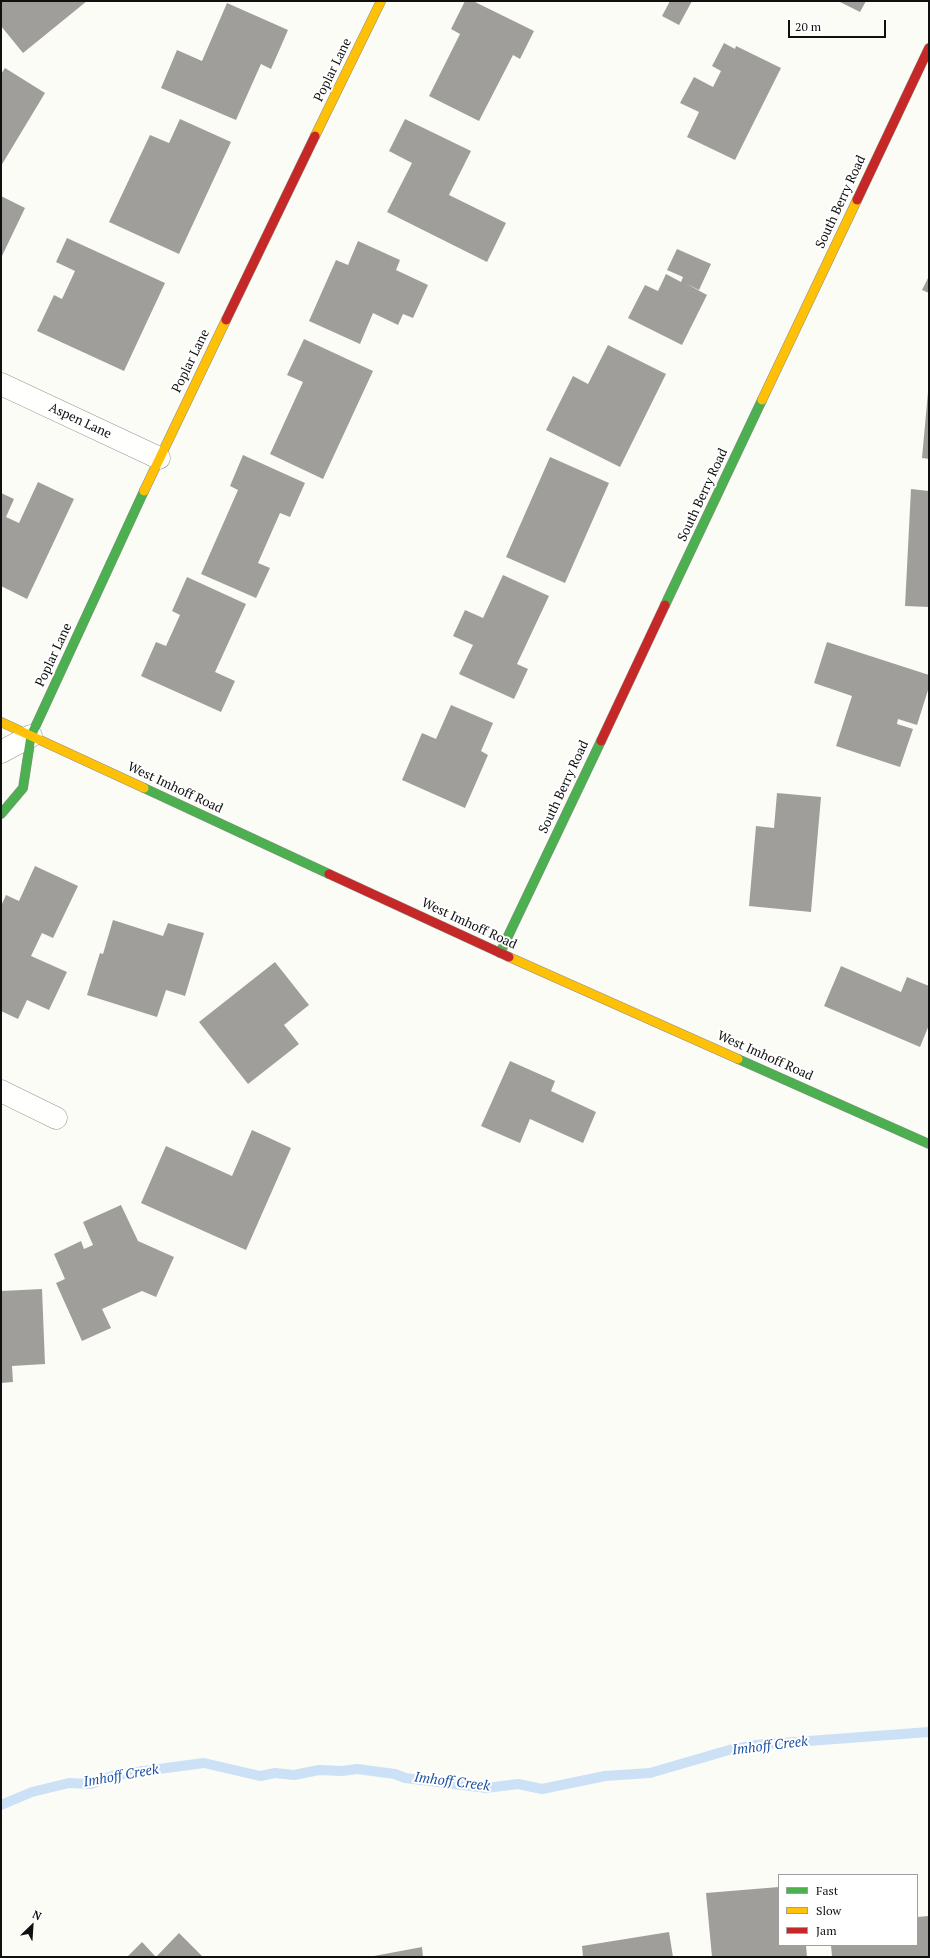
<!DOCTYPE html>
<html>
<head>
<meta charset="utf-8">
<style>
	body { margin:0 }
	#map { position:relative; width:930px; height:1958px; overflow:hidden; background:#fcfcf6; font-family:"PT Serif",serif }
	canvas { display:block }
	.frame { position:absolute; inset:0; border:2px solid #101010; pointer-events:none }
	.legend { position:absolute; left:778px; top:1874px; width:140px; height:72px; box-sizing:border-box; background:#fff; border:1px solid #9f9f9f; margin:0; padding:5px 7px; list-style:none; font-size:12px; color:#101010 }
	.legend li { display:flex; align-items:center; gap:8px; height:20px }
	.legend b { width:20px; border:1px solid #9f9f9f }
	.north { position:absolute; left:12px; top:1906px; width:40px; height:40px; -webkit-text-stroke:3px #fff; paint-order:stroke; rotate:25deg; font-size:11px; font-weight:700; line-height:16px; text-align:center; color:#101010 }
	.north::after { content:''; display:block; margin:auto; width:14px; height:18px; background:#101010; clip-path:polygon(50% 0,100% 100%,50% 72%,0 100%) }
	.scale { position:absolute; left:788px; top:20px; width:98px; height:18px; box-sizing:border-box; border:2px solid #101010; border-top:0; padding-left:5px; font-size:12px; line-height:14px; white-space:nowrap; color:#101010; -webkit-text-stroke:3px #fff; paint-order:stroke }
</style>
</head>
<body>
<div id="map">
<canvas width="930" height="1958"></canvas>
<div class="frame"></div>
<ul class="legend">
<li><b style="height:5px;background:#4caf50"></b>Fast</li>
<li><b style="height:5px;background:#ffc107"></b>Slow</li>
<li><b style="height:5px;background:#c62828"></b>Jam</li>
</ul>
<div class="north">N</div>
<div class="scale">20 m</div>
</div>
<script>
const g = document.querySelector('canvas').getContext('2d');
g.lineJoin = 'round';
const shape = rows => new Path2D(rows.map(r => 'M' + r).join(''));
function strokePath(path, color, width, dash) { g.strokeStyle = color; g.lineWidth = width; g.lineCap = dash ? 'butt' : 'round'; g.setLineDash(dash || []); g.stroke(path); }
function fillPath(path, color) { g.fillStyle = color; g.fill(path, 'evenodd'); }
function write(font, color, halo, rows, align = 'center') {
  g.font = font + ' "PT Serif",serif'; g.lineWidth = 4; g.setLineDash([]); g.textBaseline = 'middle'; g.strokeStyle = halo; g.fillStyle = color; for (const [text, x, y, turn = 0] of rows) {
    g.save(); g.translate(x, y); g.rotate((+turn || 0) * Math.PI / 180); g.textAlign = isNaN(turn) ? turn : align; if (halo) g.strokeText(text, 0, 0); g.fillText(text, 0, 0); g.restore();
  }
}
strokePath(shape([
	[1,1805,32,1792,69,1783,91,1784,112,1776,136,1772,204,1763,260,1776,275,1773,294,1775,319,1770,342,1771,357,1769,395,1774,405,1778,486,1788,518,1784,542,1789,605,1776,650,1773,729,1750,755,1745,929,1732]
]), '#cce0f6', 10);
fillPath(shape([
	[1,1,87,1,23,53,1,26],
	[465,1,473,1,534,31,520,59,513,55,479,121,429,96,460,34,451,29],
	[670,1,692,1,679,25,662,16],
	[838,1,866,1,860,12],
	[227,3,288,30,271,69,261,64,236,120,161,88,177,50,202,61],
	[724,43,735,49,736,46,781,68,735,160,687,137,699,112,680,103,694,77,713,87,721,71,712,66],
	[5,68,45,93,1,166,1,74],
	[180,119,231,142,179,254,109,222,150,135,169,143],
	[405,119,471,151,449,195,506,223,487,262,387,212,412,163,389,151],
	[1,196,25,208,1,258],
	[67,238,165,283,124,371,37,331,54,295,62,299,75,271,56,262],
	[358,241,400,260,396,270,428,285,413,318,403,314,398,325,373,313,360,344,309,321,336,260,348,265],
	[677,249,711,264,699,290,685,283,707,295,682,345,628,318,645,285,658,291,666,274,681,282,683,277,667,270],
	[929,276,929,293,922,290],
	[304,339,373,371,323,479,270,454,303,382,287,375],
	[608,345,666,374,620,467,546,430,573,376,588,384],
	[928,392,929,393,929,459,922,458],
	[243,455,305,483,290,517,280,513,258,563,270,568,256,598,201,574,238,490,230,486],
	[550,457,609,483,565,583,506,557],
	[38,482,74,499,27,599,1,586,1,493,14,499,6,517,19,523],
	[911,489,929,491,929,607,905,606],
	[503,575,549,596,517,664,528,669,514,699,459,674,473,645,453,636,465,610,483,618],
	[187,577,246,604,215,672,235,681,221,712,141,676,156,642,166,646,180,615,172,611],
	[827,642,929,675,929,687,917,725,898,719,897,724,913,729,900,767,836,746,852,696,814,683],
	[451,705,493,723,481,751,488,755,465,808,402,780,422,733,436,739],
	[777,793,821,797,811,912,749,906,756,826,774,828],
	[35,866,78,886,53,938,42,933,31,956,67,972,49,1010,27,1000,18,1019,1,1011,1,906,6,895,19,901],
	[113,920,163,936,168,923,204,933,185,996,166,990,157,1017,87,995,100,953,103,954],
	[275,962,309,1005,284,1025,299,1044,248,1084,199,1022],
	[841,966,901,992,907,977,929,986,929,1025,920,1047,824,1006],
	[510,1061,555,1081,551,1091,596,1112,583,1143,530,1119,520,1143,481,1126],
	[252,1130,291,1148,246,1250,141,1203,166,1146,232,1176],
	[121,1205,138,1241,174,1257,156,1297,142,1291,102,1309,111,1328,82,1341,56,1283,65,1279,54,1254,81,1241,84,1249,93,1245,83,1222],
	[42,1289,45,1364,12,1366,13,1382,1,1383,1,1291],
	[779,1887,779,1945,806,1945,807,1957,712,1957,706,1893],
	[929,1916,929,1957,832,1957,831,1945,917,1945,917,1917],
	[669,1932,673,1957,583,1957,582,1946],
	[179,1933,203,1957,127,1957,142,1942,156,1957],
	[422,1947,423,1957,374,1957,374,1956]
]), '#a09e9b');
const street = shape([
	[1,384,159,458],
	[1,752,31,736],
	[1,1091,56,1118]
]);
const fast = shape([
	[665,605,762,400],
	[144,788,329,874],
	[1,814,23,788,31,736,144,491],
	[500,953,601,741],
	[738,1059,929,1144]
]);
const slow = shape([
	[315,136,381,1],
	[762,400,857,200],
	[144,491,226,320],
	[1,722,144,788],
	[509,957,738,1059]
]);
const jam = shape([
	[857,200,929,48],
	[226,320,315,136],
	[601,741,665,605],
	[329,874,509,957]
]);
strokePath(street, '#969694', 23);
strokePath(fast, '#8d8d8a', 10);
strokePath(slow, '#8d8d8a', 10);
strokePath(jam, '#8d8d8a', 10);
strokePath(street, '#fffffe', 22);
strokePath(fast, '#4caf50', 9);
strokePath(slow, '#ffc107', 9);
strokePath(jam, '#c62828', 9);
write('13px', '#101010', '#fff', [
	["Poplar Lane",333,70,-64],
	["South Berry Road",841,202,-65],
	["Poplar Lane",191,361,-64],
	["Aspen Lane",80,421,25],
	["South Berry Road",703,495,-65],
	["Poplar Lane",54,655,-65],
	["South Berry Road",564,787,-65],
	["West Imhoff Road",175,788,25],
	["West Imhoff Road",469,924,25],
	["West Imhoff Road",765,1056,24]
]);
write('italic 14px', '#194fa2', '#fff', [
	["Imhoff Creek",770,1746,-7],
	["Imhoff Creek",121,1776,-10],
	["Imhoff Creek",452,1782,7]
]);
</script>
</body>
</html>
